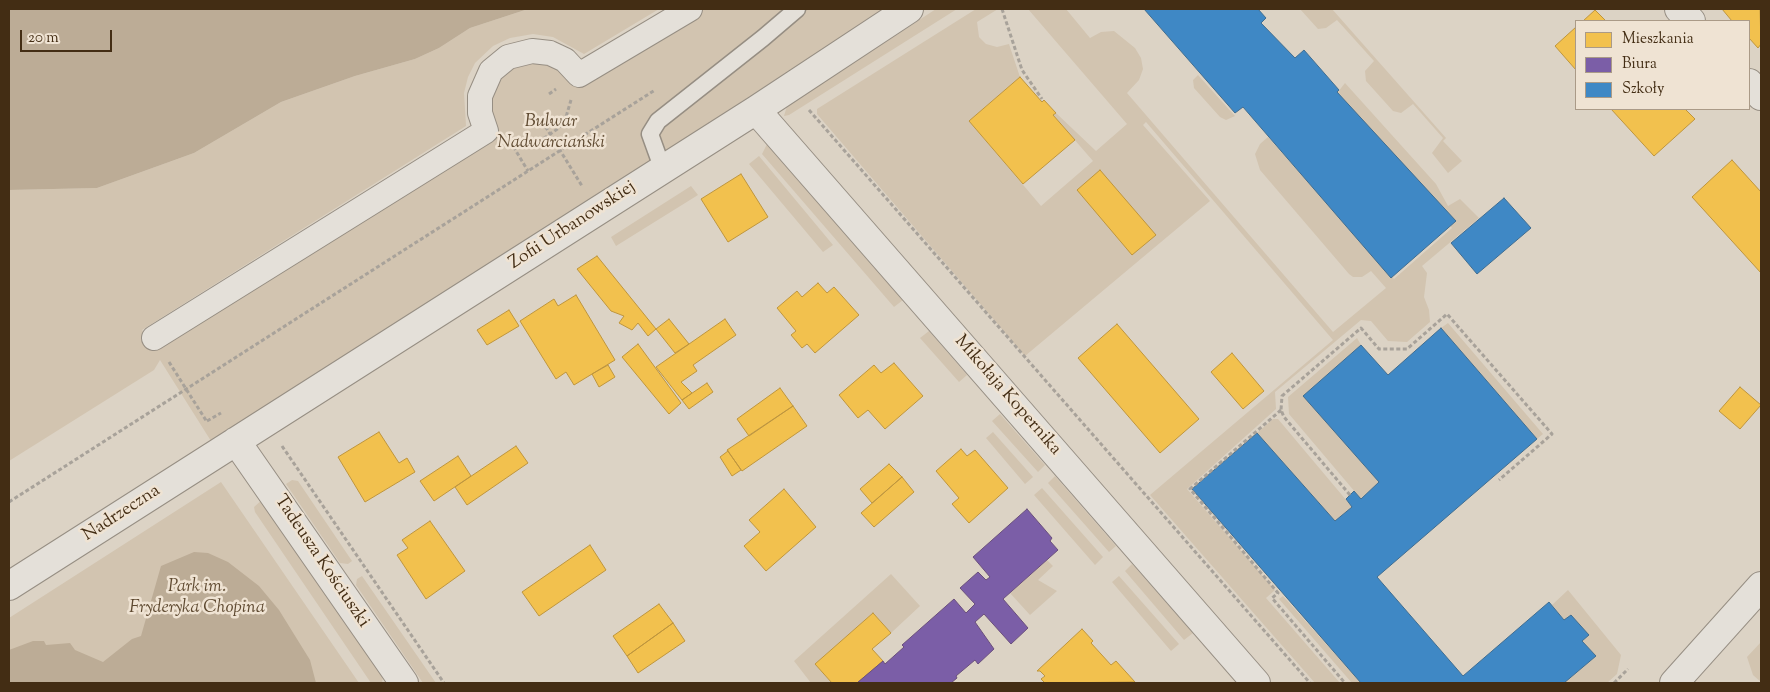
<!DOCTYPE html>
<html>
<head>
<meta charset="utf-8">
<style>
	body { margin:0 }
	#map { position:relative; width:1770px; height:692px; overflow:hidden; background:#dcd3c5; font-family:"Sorts Mill Goudy",serif }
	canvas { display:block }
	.frame { position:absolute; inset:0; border:10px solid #432d14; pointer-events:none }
	.legend { position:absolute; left:1575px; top:20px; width:175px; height:90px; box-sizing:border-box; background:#efe3d3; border:1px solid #aa9a87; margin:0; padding:6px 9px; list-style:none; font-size:15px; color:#432d14 }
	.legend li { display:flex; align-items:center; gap:10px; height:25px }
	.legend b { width:25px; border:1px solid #aa9a87 }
	.scale { position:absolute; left:20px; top:30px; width:92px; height:22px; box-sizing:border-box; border:2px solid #432d14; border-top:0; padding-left:6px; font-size:15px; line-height:18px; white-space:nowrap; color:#432d14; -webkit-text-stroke:4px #efe3d3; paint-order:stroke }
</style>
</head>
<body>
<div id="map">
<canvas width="1770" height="692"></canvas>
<div class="frame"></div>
<ul class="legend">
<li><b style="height:14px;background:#f2c14e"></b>Mieszkania</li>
<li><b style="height:14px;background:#7b5ea7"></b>Biura</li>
<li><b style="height:14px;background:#3f88c5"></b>Szkoły</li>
</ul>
<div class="scale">20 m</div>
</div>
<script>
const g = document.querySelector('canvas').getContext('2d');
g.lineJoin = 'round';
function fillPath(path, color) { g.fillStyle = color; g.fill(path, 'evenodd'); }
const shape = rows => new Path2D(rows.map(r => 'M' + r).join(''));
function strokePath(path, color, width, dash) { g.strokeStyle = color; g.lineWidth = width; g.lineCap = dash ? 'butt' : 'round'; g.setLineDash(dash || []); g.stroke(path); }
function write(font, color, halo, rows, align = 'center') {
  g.font = font + ' "Sorts Mill Goudy",serif'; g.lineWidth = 5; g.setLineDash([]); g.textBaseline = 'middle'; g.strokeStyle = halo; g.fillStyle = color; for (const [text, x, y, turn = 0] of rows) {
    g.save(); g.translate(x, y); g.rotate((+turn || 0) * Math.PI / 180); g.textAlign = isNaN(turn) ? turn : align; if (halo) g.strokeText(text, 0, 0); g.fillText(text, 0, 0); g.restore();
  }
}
fillPath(shape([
	[528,9,659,9,584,54,553,37,533,34,510,38,493,46,475,63,468,77,464,93,466,126,142,330,145,334,473,129,468,112,469,91,478,69,493,53,515,42,540,41,582,62,670,9,884,9,635,171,211,441,160,360,154,370,9,461,9,190,97,188,194,153,281,102,355,76,415,59,439,48,470,28],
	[936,9,957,9,789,115,784,116,787,106],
	[976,9,998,9,977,22,979,37,986,44,997,47,1009,44,1020,77,969,121,1041,206,1093,161,1053,115,1056,113,1096,151,1127,124,1028,9,1066,9,1090,38,1101,32,1114,31,1135,48,1141,58,1143,69,1139,80,1127,93,1333,332,1386,288,1371,271,1362,277,1353,277,1349,274,1260,170,1255,154,1260,144,1268,137,1394,279,1452,228,1334,97,1345,83,1436,184,1448,206,1460,199,1479,218,1422,266,1427,273,1424,297,1429,310,1430,322,1407,342,1388,341,1371,321,1361,320,1275,392,1276,409,1187,489,1275,590,1266,598,1340,683,1315,683,1150,495,1333,340,1146,122,1143,125,1210,201,1025,356,817,114,817,109],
	[1300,9,1332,9,1446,138,1443,141,1462,161,1448,173,1432,153,1443,138,1413,104,1401,113,1393,111,1366,81,1365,71,1374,61,1337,20,1326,28,1318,29],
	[1198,75,1235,116,1226,120,1220,117,1194,88,1193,80],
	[768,142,846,234,903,300,894,307,762,154],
	[759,156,833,245,823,252,749,164],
	[691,186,698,195,616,246,611,237],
	[1448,323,1543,434,1537,439,1441,328],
	[929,331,967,375,959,382,920,338],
	[1357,338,1361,345,1303,396,1379,482,1361,499,1289,414,1288,397],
	[1000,414,1045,465,1038,472,992,421],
	[1273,419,1278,419,1352,507,1335,521,1257,433],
	[993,432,1033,477,1025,484,986,438],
	[1055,476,1116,546,1109,552,1048,483],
	[292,480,298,481,352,561,348,564,340,563,286,484],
	[221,482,359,683,9,683,9,618],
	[1042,488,1103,557,1095,565,1034,495],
	[262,500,383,676,382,683,371,683,255,512,254,507],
	[1047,560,1053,566,1038,580,1057,591,1030,615,1010,593],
	[1132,564,1193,633,1184,640,1125,571],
	[891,574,920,606,891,633,873,613,815,664,832,683,811,683,794,661],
	[362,576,436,683,423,683,356,585,357,579],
	[1119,576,1179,644,1171,651,1112,582],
	[1568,590,1621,655,1617,674,1607,683,1564,683,1596,656,1582,641,1589,635,1564,620,1552,605],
	[1283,596,1361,683,1352,683,1279,599],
	[1761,642,1761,682,1753,675,1747,657]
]), '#d2c4b0');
fillPath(shape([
	[9,9,528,9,470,28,439,48,415,59,355,76,281,102,194,153,97,188,9,190],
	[194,552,208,553,228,562,259,586,279,610,310,660,316,683,9,683,9,650,33,641,44,641,46,645,70,643,75,650,103,662,132,639,141,636,161,566]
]), '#bcac96');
const homes = shape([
	[1722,9,1760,9,1761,44,1758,48,1749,38,1749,21,1732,21,1722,9],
	[1595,10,1606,21,1583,21,1595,10],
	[1576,27,1576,70,1555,46,1576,27],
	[1020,77,1042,102,1044,100,1056,113,1053,115,1075,140,1023,184,969,121,1020,77],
	[1611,109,1685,109,1695,119,1654,156,1611,109],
	[1732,160,1761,192,1761,273,1692,197,1732,160],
	[1100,170,1156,235,1132,255,1077,190,1100,170],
	[741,174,768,217,728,242,701,199,741,174],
	[597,256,656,329,648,336,638,323,632,330,619,323,624,316,611,311,577,269,597,256],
	[818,283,827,293,834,287,859,315,815,353,807,344,802,348,791,335,796,331,777,308,797,291,802,297,818,283],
	[576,295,615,360,574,385,566,372,556,379,520,321,554,299,558,306,576,295],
	[509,310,519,326,487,345,477,330,509,310],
	[669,319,689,344,675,353,656,329,669,319],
	[725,319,736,335,693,365,697,371,681,382,692,393,682,400,656,367,725,319],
	[1117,324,1199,419,1160,453,1078,358,1117,324],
	[638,344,681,403,669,414,622,357,638,344],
	[1232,353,1264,391,1243,409,1211,372,1232,353],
	[894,363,923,396,885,429,868,410,858,418,839,395,874,365,881,373,894,363],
	[608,365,615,377,599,387,592,374,608,365],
	[707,383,713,392,689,409,682,400,707,383],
	[1740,387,1761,405,1740,429,1719,411,1740,387],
	[780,388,793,406,749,436,737,419,780,388],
	[793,406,807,426,742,471,727,450,793,406],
	[379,432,399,463,407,458,415,472,365,502,338,457,379,432],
	[516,446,528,463,467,505,455,487,516,446],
	[961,449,967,456,975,450,1008,488,969,523,952,504,959,498,936,471,961,449],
	[728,451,741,470,732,476,720,457,728,451],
	[458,456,471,476,434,501,420,481,458,456],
	[889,464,902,477,872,503,860,489,889,464],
	[902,477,914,492,874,527,861,513,902,477],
	[784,489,816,527,766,571,744,546,760,532,749,520,784,489],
	[430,521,465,571,426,599,397,555,408,548,402,540,430,521],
	[590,545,606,570,539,616,522,592,590,545],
	[659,604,673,623,627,656,613,636,659,604],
	[873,613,891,633,872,649,883,661,857,683,832,683,815,664,873,613],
	[673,623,685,641,638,673,627,656,673,623],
	[1082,629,1093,641,1091,643,1111,665,1116,661,1135,682,1045,683,1041,679,1045,676,1040,671,1037,671,1082,629]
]);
fillPath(homes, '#f2c14e');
strokePath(homes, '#be953d', 1);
const offices = shape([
	[1027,509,1052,538,1050,541,1058,550,1003,599,1028,628,1011,644,984,614,975,622,994,649,978,664,975,660,956,676,957,678,951,683,857,683,883,661,885,664,904,647,902,645,954,599,966,613,975,604,960,588,978,572,986,580,990,577,973,557,1027,509]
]);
fillPath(offices, '#7b5ea7');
strokePath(offices, '#6a4f7b', 1);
const schools = shape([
	[1144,9,1258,9,1266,18,1261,23,1295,58,1304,50,1339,90,1337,92,1456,221,1391,278,1243,107,1235,113,1144,9],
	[1504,198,1531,228,1477,274,1451,243,1504,198],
	[1441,328,1537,439,1377,577,1463,676,1549,602,1564,620,1571,615,1589,635,1582,641,1596,656,1564,683,1361,683,1192,489,1257,433,1335,521,1352,507,1346,499,1354,491,1361,499,1379,482,1303,396,1361,345,1388,375,1441,328]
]);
fillPath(schools, '#3f88c5');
strokePath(schools, '#406d90', 1);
const service = shape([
	[663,170,650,134,658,121,763,38,797,9]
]);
const pedestrian = shape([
	[154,338,486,131,480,113,480,96,491,71,508,57,532,51,550,53,565,60,579,75,690,9]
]);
const minor = shape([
	[1679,9,1691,21],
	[1749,83,1761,96],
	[756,110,1256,683],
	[236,441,404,683],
	[9,586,756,110,909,9],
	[1674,683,1761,586]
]);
strokePath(service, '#968e83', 19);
strokePath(pedestrian, '#968e83', 26);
strokePath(minor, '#968e83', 30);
strokePath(shape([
	[1002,9,1022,70,1042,99],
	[549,94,556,89],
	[809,110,1310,683],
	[542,121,582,186],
	[525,140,540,141,559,128,566,117,571,100],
	[510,141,528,171],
	[169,362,207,422],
	[1281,410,1190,489,1278,593,1272,598,1345,683],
	[207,421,221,413],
	[282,446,444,683],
	[1350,495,1284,417,1281,410,1282,396,1361,328,1379,349,1407,349,1447,314,1552,434,1499,480],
	[9,502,655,90],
	[1614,683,1628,669]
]), '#a8a29a', 3, [4, 2.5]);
strokePath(service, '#e4e0d9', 16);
strokePath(pedestrian, '#e4e0d9', 24);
strokePath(minor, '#e4e0d9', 28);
write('italic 18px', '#5e4930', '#efe3d3', [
	["Bulwar",551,123],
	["Nadwarciański",551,144],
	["Park im.",197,588],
	["Fryderyka Chopina",197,609]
]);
write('18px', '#432d14', '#efe3d3', [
	["Zofii Urbanowskiej",573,226,-33],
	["Mikołaja Kopernika",1007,396,49],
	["Nadrzeczna",122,514,-33],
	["Tadeusza Kościuszki",321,562,56]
]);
</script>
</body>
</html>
